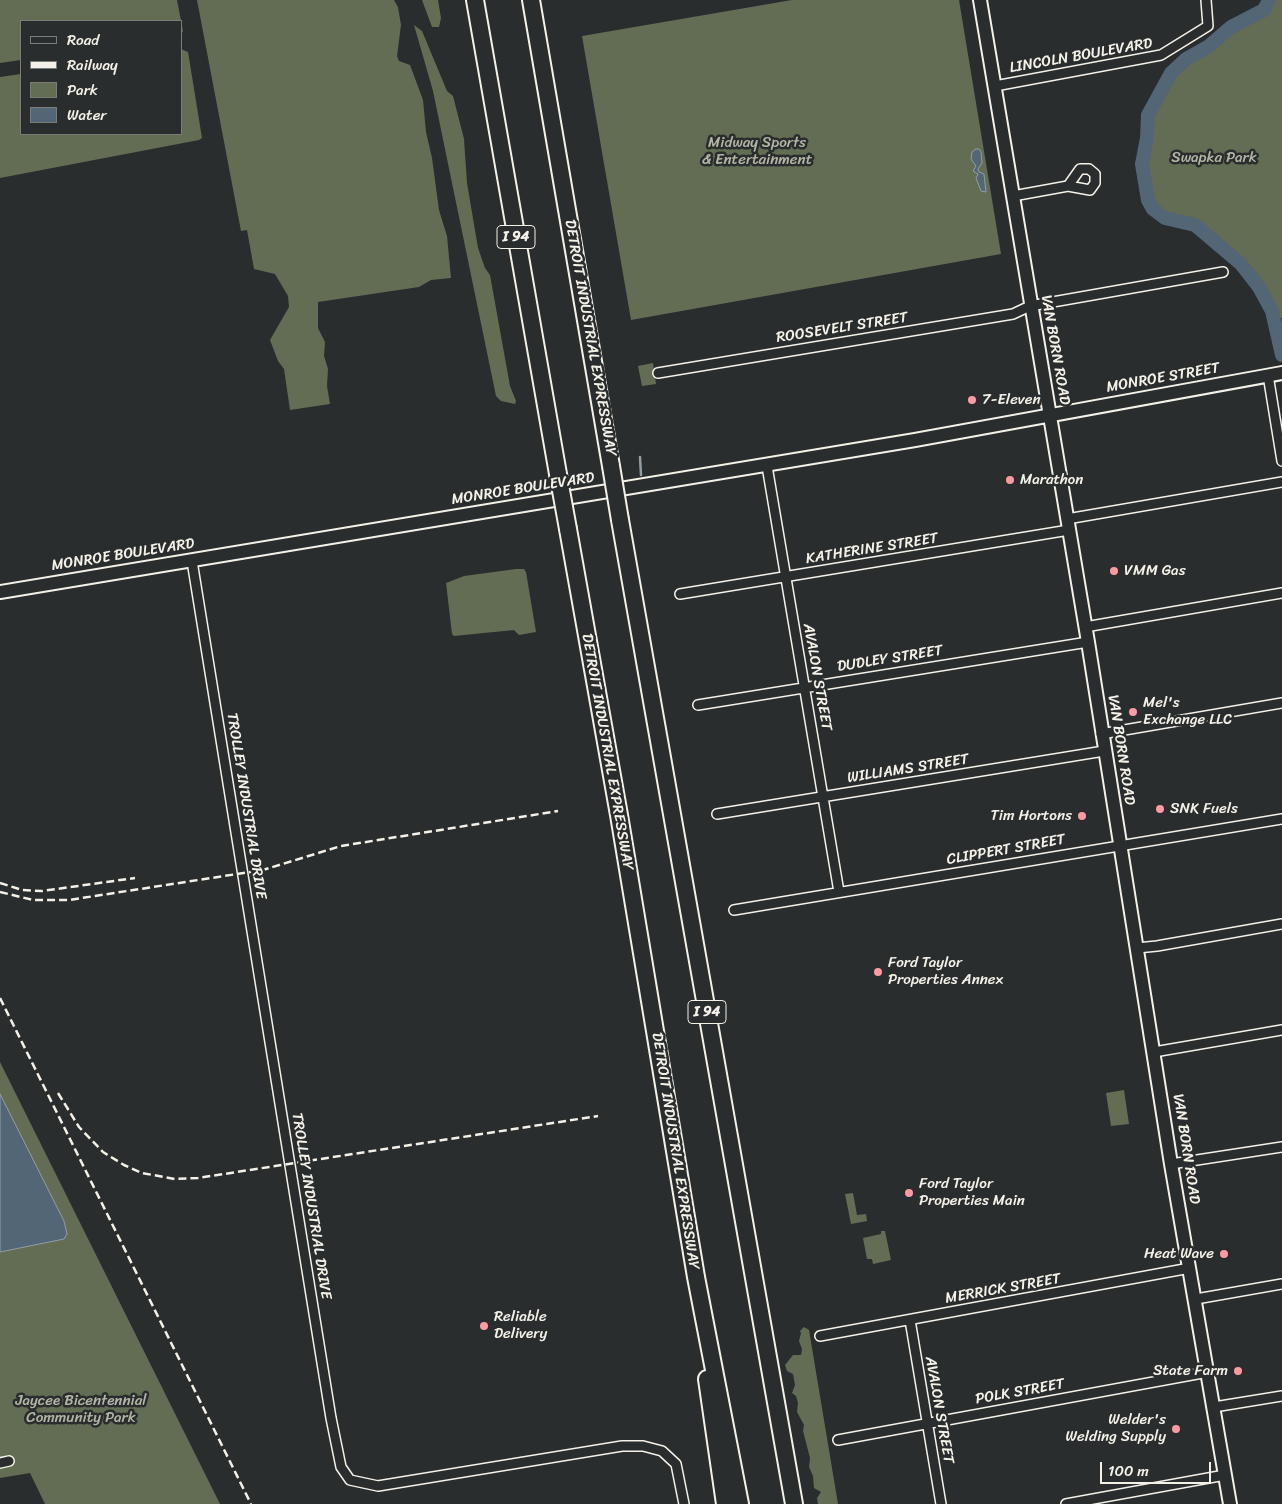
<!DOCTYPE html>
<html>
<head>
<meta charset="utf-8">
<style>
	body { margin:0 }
	#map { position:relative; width:1282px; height:1504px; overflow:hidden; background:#2a2d2e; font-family:Sriracha,sans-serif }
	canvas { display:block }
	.legend { position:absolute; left:20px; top:20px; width:162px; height:115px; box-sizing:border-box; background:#2a2d2e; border:1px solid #7b7b78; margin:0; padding:6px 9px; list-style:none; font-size:15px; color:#f4f1e8 }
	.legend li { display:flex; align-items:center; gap:10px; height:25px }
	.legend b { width:25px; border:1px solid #7b7b78 }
	.scale { position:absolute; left:1100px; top:1462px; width:111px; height:22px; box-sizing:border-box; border:2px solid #f4f1e8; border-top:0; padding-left:6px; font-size:15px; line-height:18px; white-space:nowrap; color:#f4f1e8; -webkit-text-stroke:4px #2a2d2e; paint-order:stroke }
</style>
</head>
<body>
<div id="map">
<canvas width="1282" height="1504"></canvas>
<ul class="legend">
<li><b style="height:6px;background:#2a2d2e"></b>Road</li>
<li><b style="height:6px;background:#f4f1e8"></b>Railway</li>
<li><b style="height:14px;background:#636d54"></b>Park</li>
<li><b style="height:14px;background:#536676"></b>Water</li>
</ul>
<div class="scale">100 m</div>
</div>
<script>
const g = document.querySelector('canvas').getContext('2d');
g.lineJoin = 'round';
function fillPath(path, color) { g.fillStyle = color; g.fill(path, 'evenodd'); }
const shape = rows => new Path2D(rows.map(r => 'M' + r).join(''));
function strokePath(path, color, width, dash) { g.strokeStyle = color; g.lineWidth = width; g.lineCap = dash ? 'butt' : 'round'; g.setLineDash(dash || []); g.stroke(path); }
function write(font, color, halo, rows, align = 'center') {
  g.font = font + ' Sriracha,sans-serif'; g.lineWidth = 5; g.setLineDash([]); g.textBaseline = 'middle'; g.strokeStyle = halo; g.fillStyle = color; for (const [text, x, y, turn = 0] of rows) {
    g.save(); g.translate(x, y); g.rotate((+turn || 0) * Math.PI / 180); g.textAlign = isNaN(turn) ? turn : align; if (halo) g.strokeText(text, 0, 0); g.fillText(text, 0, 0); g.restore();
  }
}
fillPath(shape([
	[0,0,177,0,183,31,181,35,181,21,21,21,21,60,0,63],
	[197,0,394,0,398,7,401,25,397,56,399,61,410,65,423,100,426,132,432,158,439,210,447,236,451,278,431,280,419,287,318,302,318,328,325,342,324,356,328,369,327,386,330,404,290,410,284,369,278,361,270,340,289,307,288,296,275,274,254,269,247,230,241,231],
	[422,0,438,0,441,18,439,27,432,27],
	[792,0,959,0,1001,254,631,320,582,36],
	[1269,0,1282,0,1282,318,1273,319,1267,299,1241,264,1195,225,1165,218,1153,209,1148,200,1142,164,1147,138,1148,115,1171,73,1186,59,1209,46,1231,27,1264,10],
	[414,25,422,31,447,91,453,96,464,139,467,183,478,248,485,268,490,275,510,386,516,401,515,404,501,401,496,396,433,91],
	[181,49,188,52,202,138,199,140,0,178,0,77,21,74,21,134,181,134],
	[653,363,656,384,642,386,638,366],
	[516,569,524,569,526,572,536,632,519,635,514,630,454,636,452,634,446,583,464,576],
	[0,1062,220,1504,45,1504,30,1473,0,1478],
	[1124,1090,1129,1124,1111,1126,1106,1093],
	[853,1193,857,1215,866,1214,867,1221,851,1224,845,1194],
	[881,1231,885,1231,891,1260,873,1264,872,1259,867,1259,863,1238,881,1234],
	[804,1327,809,1330,838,1504,818,1504,817,1498,821,1492,814,1488,813,1476,809,1467,810,1458,803,1431,804,1425,797,1412,798,1403,796,1396,792,1393,795,1385,793,1374,787,1371,785,1365,793,1355,801,1355,802,1349,799,1341,801,1333,800,1331]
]), '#636d54');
const water = shape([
	[976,149,979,149,981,152,982,163,978,169,979,172,984,174,986,192,981,191,976,178,978,174,973,171,976,166,971,159,972,152,976,149],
	[0,1094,64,1221,67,1234,64,1239,0,1252,0,1094]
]);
fillPath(water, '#536676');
strokePath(water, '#939ea4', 1);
strokePath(shape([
	[640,457,641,475]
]), '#939ea4', 2.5);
strokePath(shape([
	[1269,0,1264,10,1231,27,1209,46,1186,59,1171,73,1148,115,1147,138,1142,164,1148,200,1153,209,1165,218,1195,225,1241,264,1259,287,1272,311,1282,355]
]), '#536676', 14);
const street = shape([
	[995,86,1161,55,1208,26,1206,0],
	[1013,196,1068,186,1090,190,1095,183,1095,174,1089,169,1080,169,1068,186],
	[658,373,1013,314,1030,306,1223,272],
	[1268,375,1282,461],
	[767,466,839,892],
	[1067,519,1282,482],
	[192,561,331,1418,341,1467,350,1480,378,1486,622,1446,643,1446,662,1451,676,1464,684,1504],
	[680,594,1069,530],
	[1085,627,1282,593],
	[698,705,1088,642],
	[1101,734,1282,703],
	[717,814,1104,751],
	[734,910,1282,819],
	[1137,948,1157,946,1282,924],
	[1154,1052,1282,1030],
	[1171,1164,1282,1147],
	[1196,1299,1282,1284],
	[910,1320,941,1504],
	[820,1336,1190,1268],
	[1214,1407,1282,1396],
	[838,1440,1208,1372],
	[0,1463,9,1461],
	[1066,1504,1225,1475]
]);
const secondary = shape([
	[980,0,1088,642,1171,1164,1230,1504],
	[0,592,915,440,1282,373]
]);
const highway = shape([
	[475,0,558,474],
	[531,0,611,466],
	[620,520,794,1504],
	[568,529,619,815,696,1277,740,1504],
	[707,1379,725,1504]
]);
strokePath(street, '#f4f1e8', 12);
strokePath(secondary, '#f4f1e8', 16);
strokePath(highway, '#f4f1e8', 20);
strokePath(street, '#2a2d2e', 9);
strokePath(secondary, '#2a2d2e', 12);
strokePath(highway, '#2a2d2e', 16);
strokePath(shape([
	[0,883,22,890,42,891,135,878],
	[0,892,33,900,69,900,263,870,341,846,558,811],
	[0,998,251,1504],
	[58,1093,79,1127,103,1152,124,1165,142,1173,175,1179,198,1178,598,1116]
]), '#f4f1e8', 2.5, [8, 4]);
const highwayBridge = shape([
	[611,466,620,520],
	[558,474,568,529]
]);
strokePath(highwayBridge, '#f4f1e8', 20, []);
strokePath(highwayBridge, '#2a2d2e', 16);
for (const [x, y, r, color] of [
	[972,400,5,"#ff9aa2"],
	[1010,480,5,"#ff9aa2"],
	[1114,571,5,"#ff9aa2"],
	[1133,712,5,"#ff9aa2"],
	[1160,809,5,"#ff9aa2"],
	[1082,816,5,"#ff9aa2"],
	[878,972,5,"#ff9aa2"],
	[909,1193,5,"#ff9aa2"],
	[1224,1254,5,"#ff9aa2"],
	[484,1326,5,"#ff9aa2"],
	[1238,1371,5,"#ff9aa2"],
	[1176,1429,5,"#ff9aa2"]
]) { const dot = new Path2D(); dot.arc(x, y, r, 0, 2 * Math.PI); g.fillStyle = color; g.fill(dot); strokePath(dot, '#2a2d2e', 2); }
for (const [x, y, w] of [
	[516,237,38],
	[707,1012,38]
]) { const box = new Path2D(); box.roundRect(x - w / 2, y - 11.5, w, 23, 4); g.fillStyle = '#2a2d2e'; g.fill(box); strokePath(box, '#f4f1e8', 1); }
write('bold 14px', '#f4f1e8', null, [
	["I 94",516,237],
	["I 94",707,1012]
]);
write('15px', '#f4f1e8', '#2a2d2e', [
	["LINCOLN BOULEVARD",1081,56,-10],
	["ROOSEVELT STREET",842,328,-9],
	["DETROIT INDUSTRIAL EXPRESSWAY",590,338,80],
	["VAN BORN ROAD",1055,350,80],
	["MONROE STREET",1163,378,-10],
	["MONROE BOULEVARD",523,489,-9],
	["KATHERINE STREET",872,549,-9],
	["MONROE BOULEVARD",123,555,-9],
	["DUDLEY STREET",890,659,-9],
	["AVALON STREET",817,677,80],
	["VAN BORN ROAD",1121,750,81],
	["DETROIT INDUSTRIAL EXPRESSWAY",607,752,80],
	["WILLIAMS STREET",908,769,-9],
	["TROLLEY INDUSTRIAL DRIVE",246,806,81],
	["CLIPPERT STREET",1006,850,-10],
	["VAN BORN ROAD",1186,1149,81],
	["DETROIT INDUSTRIAL EXPRESSWAY",675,1151,81],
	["TROLLEY INDUSTRIAL DRIVE",311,1206,81],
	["MERRICK STREET",1003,1289,-10],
	["POLK STREET",1020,1392,-10],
	["AVALON STREET",939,1410,80]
]);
write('15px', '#b3b6a5', '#2a2d2e', [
	["Midway Sports",757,143],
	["& Entertainment",757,160],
	["Swapka Park",1214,158],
	["Jaycee Bicentennial",81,1401],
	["Community Park",81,1418]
]);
write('15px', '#f4f1e8', '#2a2d2e', [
	["7-Eleven",982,400],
	["Marathon",1020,480],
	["VMM Gas",1124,571],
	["Mel's",1143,703],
	["Exchange LLC",1143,720],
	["SNK Fuels",1170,809],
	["Tim Hortons",1072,816,"right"],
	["Ford Taylor",888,963],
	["Properties Annex",888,980],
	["Ford Taylor",919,1184],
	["Properties Main",919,1201],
	["Heat Wave",1214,1254,"right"],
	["Reliable",494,1317],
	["Delivery",494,1334],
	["State Farm",1228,1371,"right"],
	["Welder's",1166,1420,"right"],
	["Welding Supply",1166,1437,"right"]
], 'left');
</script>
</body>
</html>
